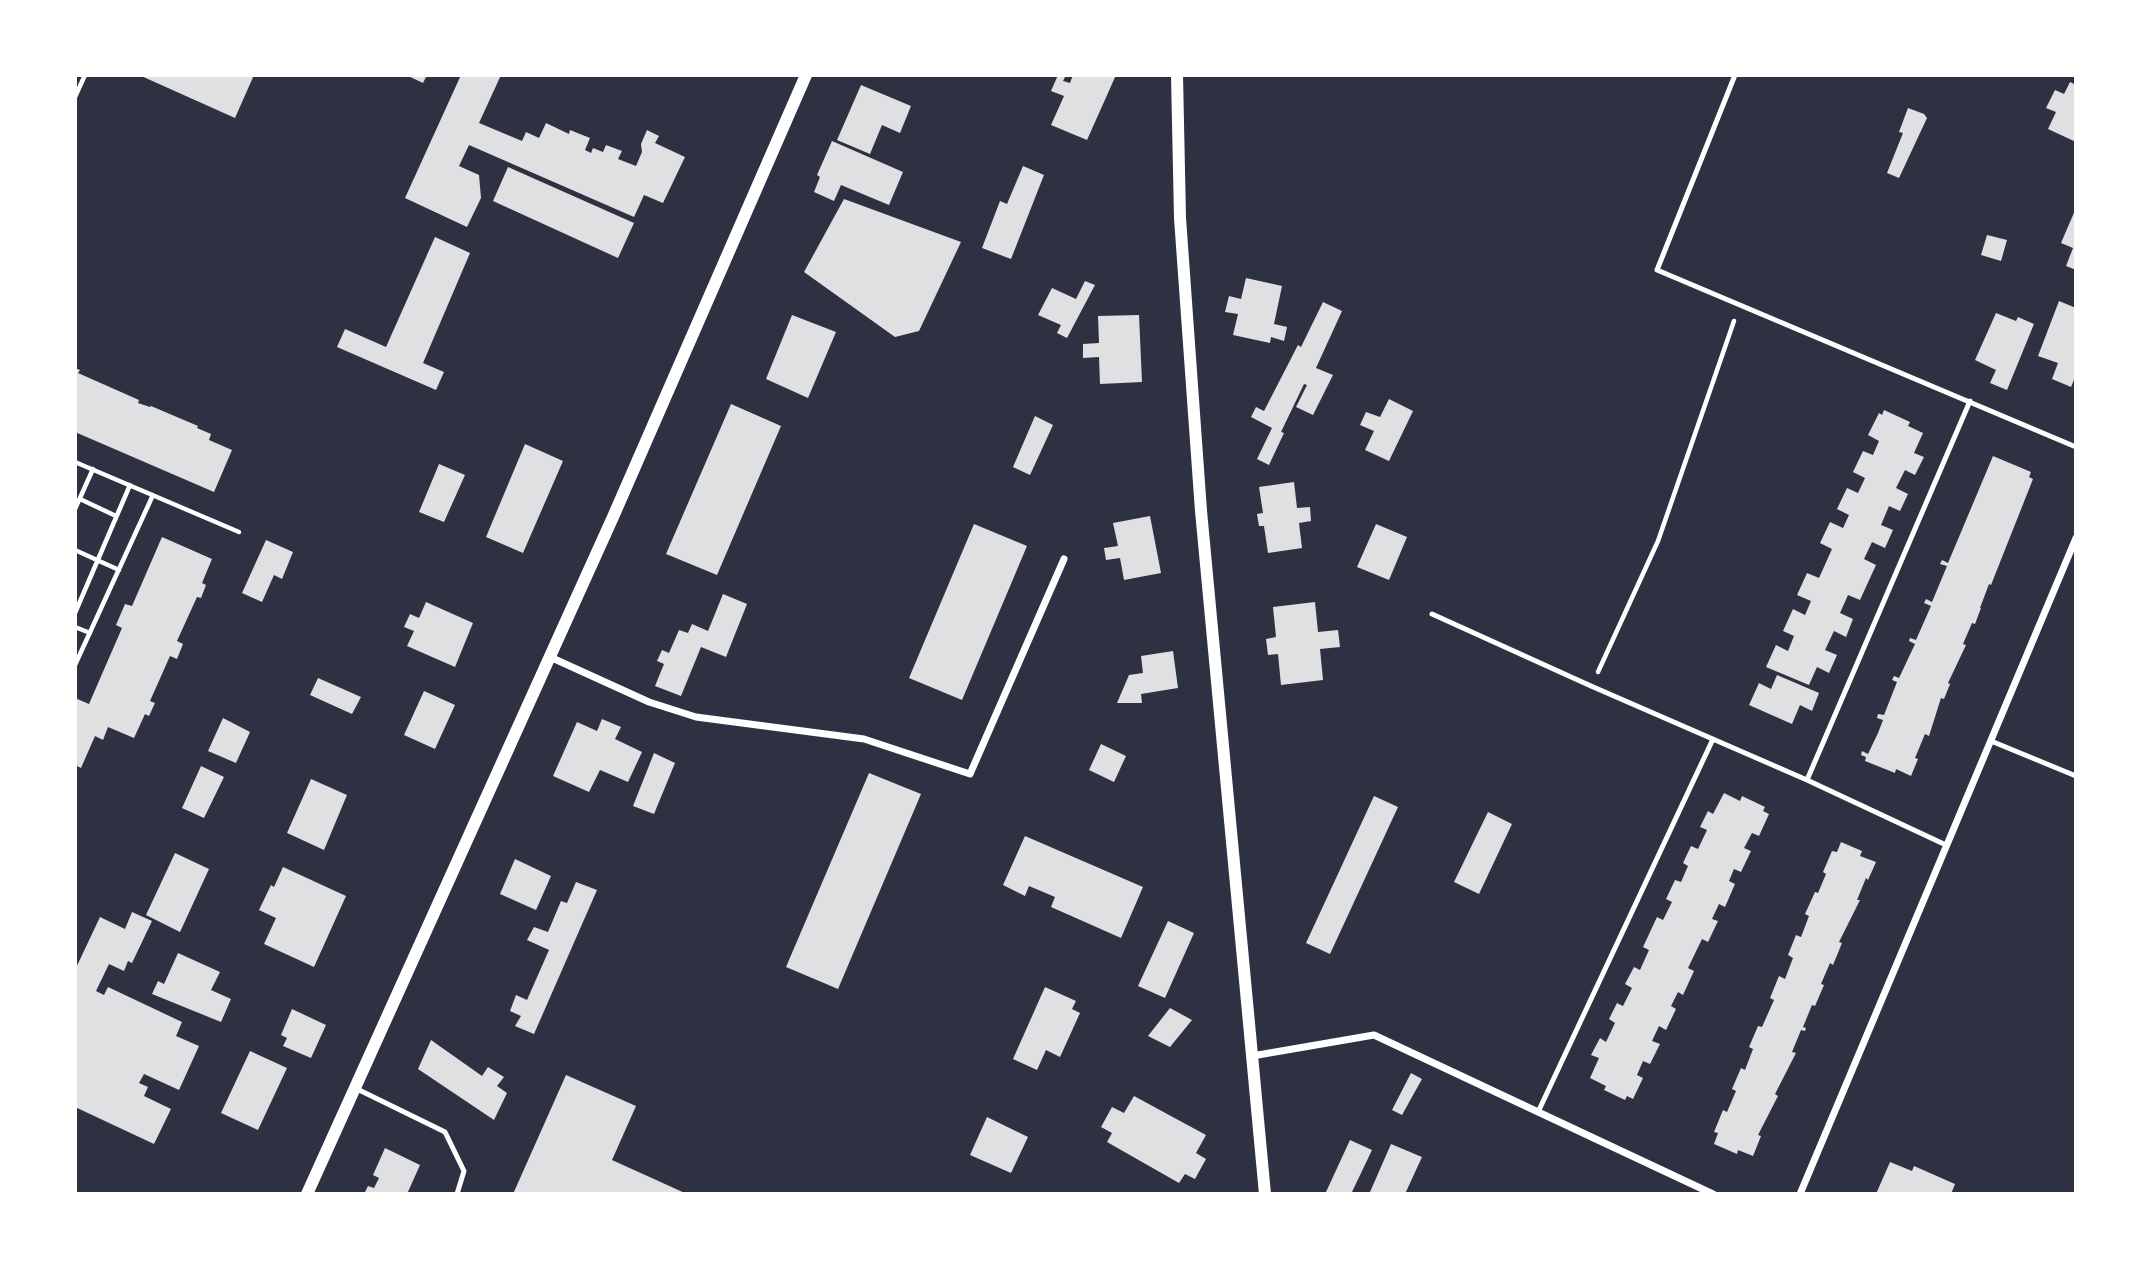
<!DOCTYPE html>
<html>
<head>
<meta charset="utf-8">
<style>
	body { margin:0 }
	#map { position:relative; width:2151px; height:1269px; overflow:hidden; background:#2d3142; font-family:"IBM Plex Serif",serif }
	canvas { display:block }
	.frame { position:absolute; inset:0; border:77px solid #fff; pointer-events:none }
</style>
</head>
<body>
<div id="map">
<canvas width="2151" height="1269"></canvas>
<div class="frame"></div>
</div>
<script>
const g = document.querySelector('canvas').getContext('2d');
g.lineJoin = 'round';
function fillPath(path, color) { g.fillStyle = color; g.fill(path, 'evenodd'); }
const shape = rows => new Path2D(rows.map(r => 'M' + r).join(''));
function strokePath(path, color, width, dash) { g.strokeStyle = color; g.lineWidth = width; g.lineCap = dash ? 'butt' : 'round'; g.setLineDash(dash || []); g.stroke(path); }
fillPath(shape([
	[139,75,254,75,235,118],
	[406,75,427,75,423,83],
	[461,75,501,75,479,123,522,141,526,132,539,138,546,123,569,134,570,130,590,138,585,150,591,153,593,148,603,152,606,145,622,151,618,159,636,166,642,152,641,144,647,130,659,136,655,143,685,157,663,203,644,195,634,217,469,145,459,166,479,175,481,198,467,227,405,198],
	[1058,75,1065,77,1063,81,1070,83,1073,75,1116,75,1087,140,1051,125,1064,96,1051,91],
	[2070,82,2076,85,2076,142,2048,129,2056,112,2046,108,2055,90,2064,94],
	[861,85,911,106,900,133,882,125,870,154,837,140],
	[1908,108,1924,114,1927,118,1899,178,1887,173,1903,133,1899,132],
	[832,141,903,172,889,205,841,185,834,201,814,192,820,177,817,175],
	[1023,166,1044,175,1011,259,982,248,1000,201,1007,204],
	[508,167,634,223,618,258,493,201],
	[844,199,961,242,919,331,895,337,804,272],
	[2076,208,2076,270,2066,266,2073,248,2061,243],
	[1987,235,2007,240,2001,261,1981,255],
	[435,237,470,253,423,363,444,372,436,390,337,347,345,329,386,347],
	[1246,278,1282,286,1274,324,1287,327,1284,341,1271,337,1270,343,1233,335,1238,314,1225,312,1229,296,1241,299],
	[1085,281,1095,285,1067,338,1057,333,1061,325,1038,315,1052,288,1076,299],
	[2059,301,2076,308,2076,375,2071,387,2052,379,2058,363,2038,356],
	[1323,302,1342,311,1316,368,1333,375,1313,415,1296,407,1307,385,1304,384,1281,432,1284,433,1269,465,1257,459,1272,428,1251,417,1256,407,1264,411,1298,345,1301,347],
	[1996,313,2016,321,2018,317,2034,324,2007,390,1990,383,1996,370,1975,360],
	[792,315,836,332,808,398,766,379],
	[1139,315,1142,382,1100,384,1099,357,1083,358,1083,344,1099,343,1098,316],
	[75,368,80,370,78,373,139,400,138,403,150,407,151,406,198,426,197,428,211,434,209,440,232,450,214,492,75,432],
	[1389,399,1413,411,1389,461,1365,450,1374,431,1360,425,1366,412,1380,417],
	[731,404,781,426,717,575,666,554],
	[1884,410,1910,422,1908,426,1923,433,1914,453,1924,457,1915,475,1905,470,1896,488,1908,494,1900,511,1889,506,1881,525,1893,530,1885,548,1872,542,1864,559,1876,565,1860,600,1848,595,1840,613,1853,619,1846,637,1834,631,1825,650,1837,655,1829,673,1817,667,1809,685,1766,667,1776,645,1788,651,1794,636,1783,631,1793,609,1805,615,1811,601,1797,595,1807,573,1819,578,1832,549,1820,543,1830,522,1843,528,1849,515,1837,509,1847,488,1858,493,1865,478,1853,472,1863,451,1873,455,1879,441,1868,435,1879,413,1882,415],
	[1035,416,1053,425,1030,475,1013,467],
	[525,444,563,461,523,553,486,537],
	[1993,456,2031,472,2029,477,2033,479,1991,585,1989,584,1980,608,1981,608,1975,624,1972,623,1963,644,1966,645,1948,683,1950,684,1944,699,1941,698,1929,736,1925,734,1915,758,1918,759,1911,776,1896,769,1895,773,1865,761,1866,757,1861,755,1862,751,1868,754,1878,733,1883,720,1877,718,1878,714,1884,715,1897,682,1892,680,1894,676,1899,678,1915,644,1909,641,1910,638,1916,640,1931,606,1924,603,1926,599,1932,602,1947,566,1940,564,1942,560,1948,563],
	[439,464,465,475,444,522,419,512],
	[1294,482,1297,508,1310,507,1311,521,1299,523,1302,548,1268,553,1264,526,1259,526,1257,514,1263,513,1259,487],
	[1150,516,1161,573,1124,580,1120,558,1106,560,1104,548,1118,546,1113,523],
	[974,524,1027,546,962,700,909,678],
	[1376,524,1407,537,1389,580,1357,567],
	[162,537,212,559,202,583,206,585,201,598,197,597,177,641,183,644,177,659,170,656,150,701,155,703,149,716,145,714,134,738,108,727,103,740,95,736,81,768,75,765,75,698,89,704,122,628,116,625,125,604,132,606],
	[266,540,293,552,282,579,274,575,262,602,242,593],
	[723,594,747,604,726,657,701,647,681,696,655,686,664,664,657,661,662,650,669,653,679,630,688,633,692,624,708,631],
	[426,602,473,623,455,667,407,646,414,631,404,627,410,614,419,618],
	[1315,602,1318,632,1338,630,1340,647,1320,649,1323,680,1281,685,1278,654,1268,655,1266,639,1276,637,1273,607],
	[1173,651,1178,688,1141,694,1142,703,1117,703,1129,675,1143,673,1141,656],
	[1777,675,1819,693,1812,711,1800,705,1792,724,1749,705,1759,683,1771,689],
	[318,678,361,697,352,714,310,695],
	[424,691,455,705,435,749,404,735],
	[223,718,250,732,236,763,208,751],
	[602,719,621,727,615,739,642,752,628,782,600,770,589,792,553,776,577,722,597,731],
	[1101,744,1126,756,1114,782,1089,770],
	[654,753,675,763,654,814,633,806],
	[201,766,224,777,204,818,182,808],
	[869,773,921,794,838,989,786,967],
	[311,779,347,795,324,850,287,833],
	[1724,793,1740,801,1742,796,1765,807,1763,811,1769,814,1759,836,1752,833,1744,848,1751,851,1741,872,1734,869,1729,881,1735,884,1725,907,1719,904,1712,919,1718,921,1708,942,1702,939,1688,968,1694,971,1683,995,1678,992,1671,1006,1676,1009,1666,1030,1659,1026,1652,1041,1660,1044,1650,1064,1643,1061,1637,1075,1643,1078,1633,1099,1627,1096,1625,1100,1604,1090,1606,1086,1590,1078,1599,1058,1591,1055,1600,1038,1606,1042,1615,1023,1609,1019,1617,1003,1623,1006,1632,988,1625,984,1634,967,1640,970,1649,950,1643,947,1657,917,1663,920,1672,902,1666,899,1675,880,1681,882,1688,866,1683,863,1691,846,1698,849,1707,830,1700,827,1708,811,1713,814],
	[1374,796,1398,807,1330,954,1306,943],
	[1488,812,1512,824,1479,894,1454,882],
	[1025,836,1143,887,1121,938,1051,907,1055,897,1029,886,1025,896,1003,885],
	[1841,842,1862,851,1860,856,1876,862,1868,880,1866,878,1857,900,1860,900,1839,942,1842,943,1833,965,1830,963,1821,984,1824,985,1815,1006,1812,1005,1803,1027,1806,1028,1805,1031,1801,1030,1792,1052,1796,1053,1775,1094,1778,1096,1758,1135,1761,1136,1753,1156,1738,1150,1737,1154,1714,1144,1718,1133,1714,1132,1723,1110,1727,1112,1736,1091,1732,1089,1741,1068,1745,1070,1753,1049,1749,1047,1758,1026,1762,1027,1774,1000,1770,998,1779,976,1785,979,1793,958,1788,955,1796,935,1801,937,1809,916,1805,914,1815,892,1818,893,1826,874,1823,872,1832,851,1837,852],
	[175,853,209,869,180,932,146,915],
	[515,859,551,876,536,910,500,894],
	[283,867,346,896,314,967,264,944,276,918,259,910,271,885,274,887],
	[576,882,597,890,534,1034,515,1026,521,1016,510,1011,516,995,527,1000,549,950,527,940,534,927,548,932,561,901,567,903],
	[132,912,152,921,132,963,128,961,124,971,109,964,96,991,104,995,108,987,182,1022,176,1036,199,1046,179,1090,144,1074,139,1083,148,1087,144,1096,171,1109,154,1144,75,1107,75,970,100,917,125,929],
	[1168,921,1194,933,1165,998,1138,986],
	[178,953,220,972,211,990,231,999,221,1022,152,994,158,981,164,984],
	[1045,987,1076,1001,1072,1009,1080,1013,1060,1057,1046,1050,1037,1070,1013,1059],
	[1170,1008,1192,1020,1170,1047,1148,1036],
	[292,1009,326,1025,311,1058,283,1046,287,1038,281,1035],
	[431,1040,482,1076,488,1067,504,1077,497,1086,507,1093,494,1120,418,1069],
	[250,1051,287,1068,258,1130,221,1113],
	[1411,1073,1422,1079,1402,1115,1392,1110],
	[566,1075,636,1106,612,1160,687,1194,513,1194],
	[1134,1096,1206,1135,1196,1153,1206,1159,1195,1179,1185,1174,1179,1183,1107,1142,1112,1133,1101,1127,1112,1107,1124,1113],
	[987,1117,1028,1137,1011,1173,970,1155],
	[1350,1140,1372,1150,1351,1194,1328,1194,1326,1192],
	[1391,1144,1422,1157,1405,1194,1373,1194,1370,1192],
	[385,1148,420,1165,407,1194,364,1194,368,1186,374,1188,379,1178,373,1175],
	[1890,1162,1912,1171,1914,1166,1955,1184,1951,1194,1876,1194]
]), '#e0e0e3');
strokePath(shape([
	[75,97,85,75],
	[75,462,239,532],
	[80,499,116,516],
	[75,509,93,469],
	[75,550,119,570],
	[75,613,130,485],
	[75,627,90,633],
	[75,665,153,495],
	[1598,672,1658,541,1734,321]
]), '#fff', 4.5);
strokePath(shape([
	[1735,75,1657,270,2076,447],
	[1432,614,1591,686,1807,780,1946,845],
	[1991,741,2076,776],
	[1807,780,1970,401],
	[355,1088,445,1132,464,1171,457,1194],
	[1539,1110,1713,739]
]), '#fff', 5);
strokePath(shape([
	[550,657,649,702,696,717,864,739,970,774,1064,559],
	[1252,1056,1374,1035,1713,1194],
	[1800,1194,2076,538]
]), '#fff', 7);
strokePath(shape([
	[1177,75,1180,218,1201,511,1265,1194],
	[307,1194,613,517,806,75]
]), '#fff', 12);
</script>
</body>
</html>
